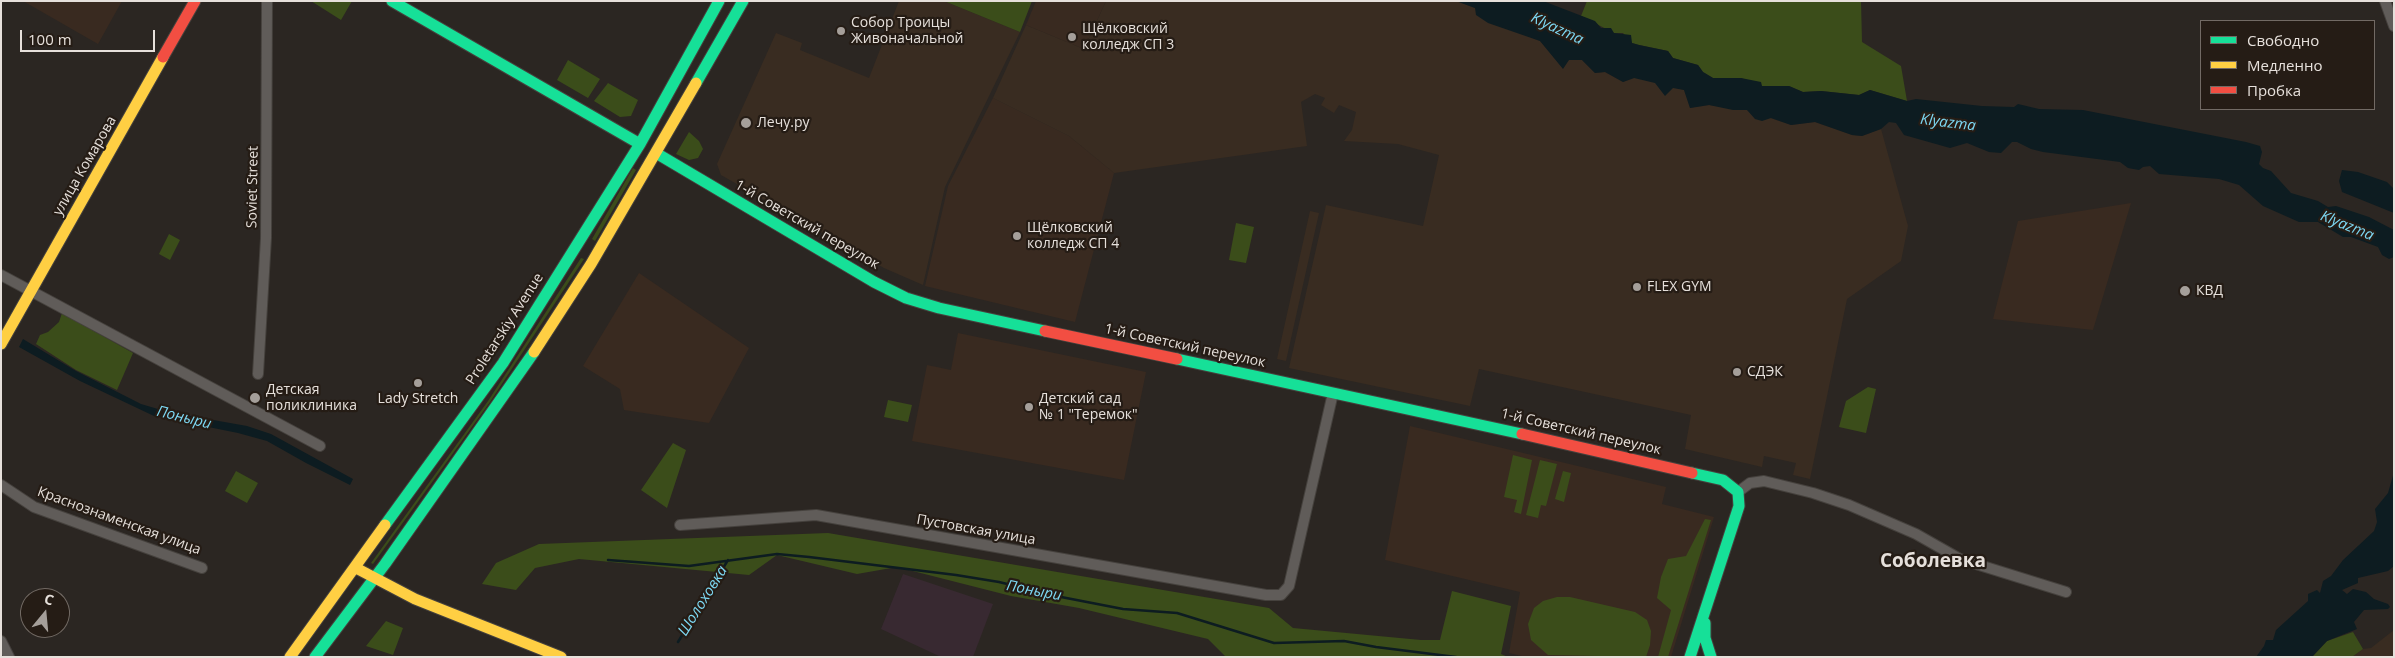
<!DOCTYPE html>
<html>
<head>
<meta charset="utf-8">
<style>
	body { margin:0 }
	#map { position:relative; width:2395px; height:658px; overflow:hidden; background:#2b2622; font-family:"Open Sans",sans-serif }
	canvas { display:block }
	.frame { position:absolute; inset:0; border:2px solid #e6e0db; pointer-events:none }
	.legend { position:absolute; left:2200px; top:20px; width:175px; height:90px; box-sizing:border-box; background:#251c15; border:1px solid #726a64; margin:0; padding:6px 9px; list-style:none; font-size:15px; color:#e6e0db }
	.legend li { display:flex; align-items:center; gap:10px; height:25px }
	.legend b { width:25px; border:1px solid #726a64 }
	.north { position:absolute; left:20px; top:588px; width:50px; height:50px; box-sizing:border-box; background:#251c15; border:1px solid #726a64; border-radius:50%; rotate:17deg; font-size:14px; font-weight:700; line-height:20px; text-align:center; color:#e6e0db }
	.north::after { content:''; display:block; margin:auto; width:18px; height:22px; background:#a59f9a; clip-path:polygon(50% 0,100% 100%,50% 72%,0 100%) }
	.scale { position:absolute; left:20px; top:30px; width:135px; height:22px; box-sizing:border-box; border:2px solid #e6e0db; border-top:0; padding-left:6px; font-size:15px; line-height:18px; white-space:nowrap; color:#e6e0db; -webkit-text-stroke:4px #251c15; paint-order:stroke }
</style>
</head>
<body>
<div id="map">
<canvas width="2395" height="658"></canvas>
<div class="frame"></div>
<ul class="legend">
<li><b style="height:6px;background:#16e098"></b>Свободно</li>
<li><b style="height:6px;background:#ffcf43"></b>Медленно</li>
<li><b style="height:6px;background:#f24e42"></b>Пробка</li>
</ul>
<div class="north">С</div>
<div class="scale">100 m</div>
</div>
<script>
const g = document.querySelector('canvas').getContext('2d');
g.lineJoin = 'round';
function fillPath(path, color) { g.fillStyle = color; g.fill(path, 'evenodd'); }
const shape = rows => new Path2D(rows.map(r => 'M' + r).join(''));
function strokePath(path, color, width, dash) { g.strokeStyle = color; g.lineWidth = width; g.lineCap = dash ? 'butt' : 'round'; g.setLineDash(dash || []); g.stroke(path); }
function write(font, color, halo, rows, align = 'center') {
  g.font = font + ' "Open Sans",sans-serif'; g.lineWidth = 4.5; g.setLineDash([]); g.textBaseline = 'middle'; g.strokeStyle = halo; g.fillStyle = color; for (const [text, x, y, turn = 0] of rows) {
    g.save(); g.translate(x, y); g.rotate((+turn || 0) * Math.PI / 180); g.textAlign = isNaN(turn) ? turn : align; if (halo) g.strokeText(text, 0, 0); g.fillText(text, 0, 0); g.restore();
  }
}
fillPath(shape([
	[903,574,993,604,973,657,941,657,881,629]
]), '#382931');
fillPath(shape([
	[899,1,944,1,1020,32,945,187,923,285,884,268,721,175,717,164,776,33,802,43,800,50,869,78],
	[1106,1,1456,1,1475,8,1516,31,1540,41,1563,68,1569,59,1582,60,1595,73,1605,72,1623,82,1634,78,1641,78,1684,90,1690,108,1709,105,1747,110,1791,125,1815,122,1852,135,1862,136,1881,129,1908,226,1901,261,1847,299,1810,479,1793,475,1796,463,1764,456,1762,467,1685,449,1691,415,1479,369,1470,406,1289,368,1326,205,1423,226,1439,155,1398,144,1344,141,1352,130,1356,112,1339,105,1334,113,1321,105,1325,98,1315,94,1301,102,1307,146,1114,173,1069,136,993,98,1026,25,1084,49],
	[1310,211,1319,213,1286,361,1277,359],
	[2394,630,2394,657,2352,657,2363,649,2371,648]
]), '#392c21');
fillPath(shape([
	[23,1,122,1,98,44],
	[1036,1,1106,1,1084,49,1026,25],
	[993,98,1069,136,1114,173,1075,322,925,286,948,186],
	[2131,203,2093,330,1993,319,2018,221],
	[639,273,749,348,709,423,624,410,620,389,583,366],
	[958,333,1146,372,1124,480,912,441,927,365,951,370],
	[1410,426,1666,487,1662,504,1714,517,1671,657,1526,657,1509,653,1520,592,1385,560]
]), '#392a20');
fillPath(shape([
	[311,1,352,1,341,20],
	[944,1,1032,1,1020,32],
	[1587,1,1861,1,1862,42,1901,66,1907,101,1870,90,1859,95,1821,91,1803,92,1789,86,1762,86,1741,78,1713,78,1703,72,1698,65,1673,58,1668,51,1639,45,1632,43,1623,33,1614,33,1581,16],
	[568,60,600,79,588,98,557,80],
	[608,83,638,100,631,116,620,117,594,101],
	[689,132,699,141,703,149,698,158,689,160,676,154],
	[633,168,636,170,595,241,592,239],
	[1236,223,1254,227,1246,263,1229,260],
	[169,234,180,240,170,260,159,254],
	[581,258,584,259,490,402,373,564,371,563,488,401],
	[62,313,133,353,117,390,76,370,36,344,40,335,48,332,59,322],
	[1868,387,1876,389,1866,433,1839,427,1846,401],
	[888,400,912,405,908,422,884,417],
	[673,443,686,450,667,508,641,490],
	[1513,455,1532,460,1521,514,1514,512,1517,500,1504,497],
	[1540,460,1557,464,1546,506,1541,505,1538,518,1526,515],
	[236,471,258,483,247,503,225,491],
	[1563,471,1571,473,1564,502,1555,499],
	[1705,519,1711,520,1668,657,1658,657,1671,610,1657,598,1661,577,1668,559,1686,556],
	[828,533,1269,608,1293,628,1421,640,1440,640,1452,591,1511,606,1501,654,1508,657,1226,657,1208,639,1079,608,1011,596,897,567,857,574,777,555,749,575,579,559,535,568,516,590,482,584,496,563,539,544],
	[1557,597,1570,597,1635,612,1647,620,1651,631,1650,645,1646,657,1548,655,1531,640,1528,624,1534,608,1543,601],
	[386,621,403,628,393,655,366,646],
	[2353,632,2363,649,2352,657,2312,657,2327,641]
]), '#3b4d1a');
fillPath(shape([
	[1456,1,1543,1,1595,21,1601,28,1611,28,1614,33,1631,35,1632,43,1639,45,1668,51,1673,58,1698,65,1703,72,1713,78,1741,78,1761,82,1762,86,1789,86,1803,92,1821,91,1859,95,1870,90,1907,101,1916,99,1982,106,2014,107,2018,104,2039,109,2083,110,2246,142,2260,146,2262,152,2259,164,2263,168,2271,171,2291,193,2318,201,2328,207,2336,206,2369,217,2394,230,2394,257,2389,259,2382,255,2378,247,2351,237,2343,237,2318,222,2299,222,2263,206,2239,185,2219,179,2159,174,2150,166,2143,167,2139,170,2128,168,2120,162,2043,152,2031,149,2017,142,2012,142,2001,153,1989,152,1967,143,1950,148,1904,135,1896,123,1889,122,1881,129,1862,136,1852,135,1815,122,1791,125,1771,118,1762,121,1755,119,1747,110,1733,110,1709,105,1690,108,1684,90,1673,88,1665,96,1655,83,1634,78,1623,82,1605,72,1595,73,1582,60,1569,60,1563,69,1540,41,1488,23,1476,15,1475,8],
	[2342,170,2358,172,2387,182,2394,189,2394,213,2342,192,2339,181],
	[23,339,76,371,141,404,168,412,247,426,271,434,353,479,350,485,306,463,267,441,238,433,154,416,80,381,19,347],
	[2394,472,2394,566,2388,571,2358,578,2358,583,2342,590,2347,594,2353,589,2366,592,2374,599,2388,604,2390,607,2388,609,2364,610,2354,622,2357,629,2327,641,2312,657,2256,657,2264,646,2266,640,2273,640,2276,630,2308,601,2308,594,2317,590,2320,593,2323,581,2331,576,2343,560,2374,531,2377,522,2375,509,2388,493]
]), '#0d1c21');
strokePath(shape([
	[608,560,689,566,777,554,809,557,956,575,999,582,1056,596,1123,609,1177,613,1274,643,1344,641,1376,647,1456,657],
	[678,642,728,560]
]), '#0d1c21', 2.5);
const street = shape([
	[2385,1,2394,26],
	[1,275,320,446],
	[258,374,266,238,267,1],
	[1,485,34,507,202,568],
	[1738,492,1750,483,1764,481,1813,493,1849,505,1916,534,1960,559,2066,592],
	[680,525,816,515,1266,595,1281,595,1289,586,1333,393],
	[1,641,9,657]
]);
const fast = shape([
	[392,1,640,144],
	[696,83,743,1],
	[656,153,874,282,906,298,939,308,1045,331],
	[1177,359,1522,434],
	[385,525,503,363,640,144,719,1],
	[1705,623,1705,638,1711,657],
	[315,657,385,564,534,352],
	[1690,657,1739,506,1738,492,1723,480,1692,473]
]);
const slow = shape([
	[1,344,163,57],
	[534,352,591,264,696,83],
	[356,568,415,599,561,657],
	[290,657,385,525]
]);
const jam = shape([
	[163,57,195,1],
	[1045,331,1177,359],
	[1522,434,1692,473]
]);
strokePath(street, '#45413d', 12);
strokePath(fast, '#45413d', 13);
strokePath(slow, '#45413d', 13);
strokePath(jam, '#45413d', 13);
strokePath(street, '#605c59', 10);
strokePath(fast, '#16e098', 11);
strokePath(slow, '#ffcf43', 11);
strokePath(jam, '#f24e42', 11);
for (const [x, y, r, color] of [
	[841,31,5,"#a59f9a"],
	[1072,37,5,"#a59f9a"],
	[746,123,6,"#a59f9a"],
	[1017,236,5,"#a59f9a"],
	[1637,287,5,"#a59f9a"],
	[2185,291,6,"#a59f9a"],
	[1737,372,5,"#a59f9a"],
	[418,383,5,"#a59f9a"],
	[255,398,6,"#a59f9a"],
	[1029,407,5,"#a59f9a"]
]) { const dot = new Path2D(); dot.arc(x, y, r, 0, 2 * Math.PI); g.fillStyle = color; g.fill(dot); strokePath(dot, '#251c15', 2); }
write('14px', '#e6e0db', '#251c15', [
	["Собор Троицы",851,23],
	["Живоначальной",851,39],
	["Щёлковский",1082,29],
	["колледж СП 3",1082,45],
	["Лечу.ру",757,123],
	["Щёлковский",1027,228],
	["колледж СП 4",1027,244],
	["FLEX GYM",1647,287],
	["КВД",2196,291],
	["СДЭК",1747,372],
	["Детская",266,390],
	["поликлиника",266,406],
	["Lady Stretch",418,399,"center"],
	["Детский сад",1039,399],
	["№ 1 \"Теремок\"",1039,415]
], 'left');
write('14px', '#e6e0db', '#251c15', [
	["улица Комарова",85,166,-60],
	["Soviet Street",253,187,-89],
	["1-й Советский переулок",807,225,30],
	["Proletarskiy Avenue",505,329,-57],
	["1-й Советский переулок",1185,346,12],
	["1-й Советский переулок",1581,432,13],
	["Краснознаменская улица",119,521,20],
	["Пустовская улица",976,530,10]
]);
write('italic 15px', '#7dd8f3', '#251c15', [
	["Klyazma",1557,29,25],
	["Klyazma",1948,123,7],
	["Klyazma",2347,226,22],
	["Поныри",184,418,14],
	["Поныри",1034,591,11],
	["Шолоховка",703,601,-58]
]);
write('bold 19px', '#e6e0db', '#251c15', [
	["Соболевка",1933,562]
]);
</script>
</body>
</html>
